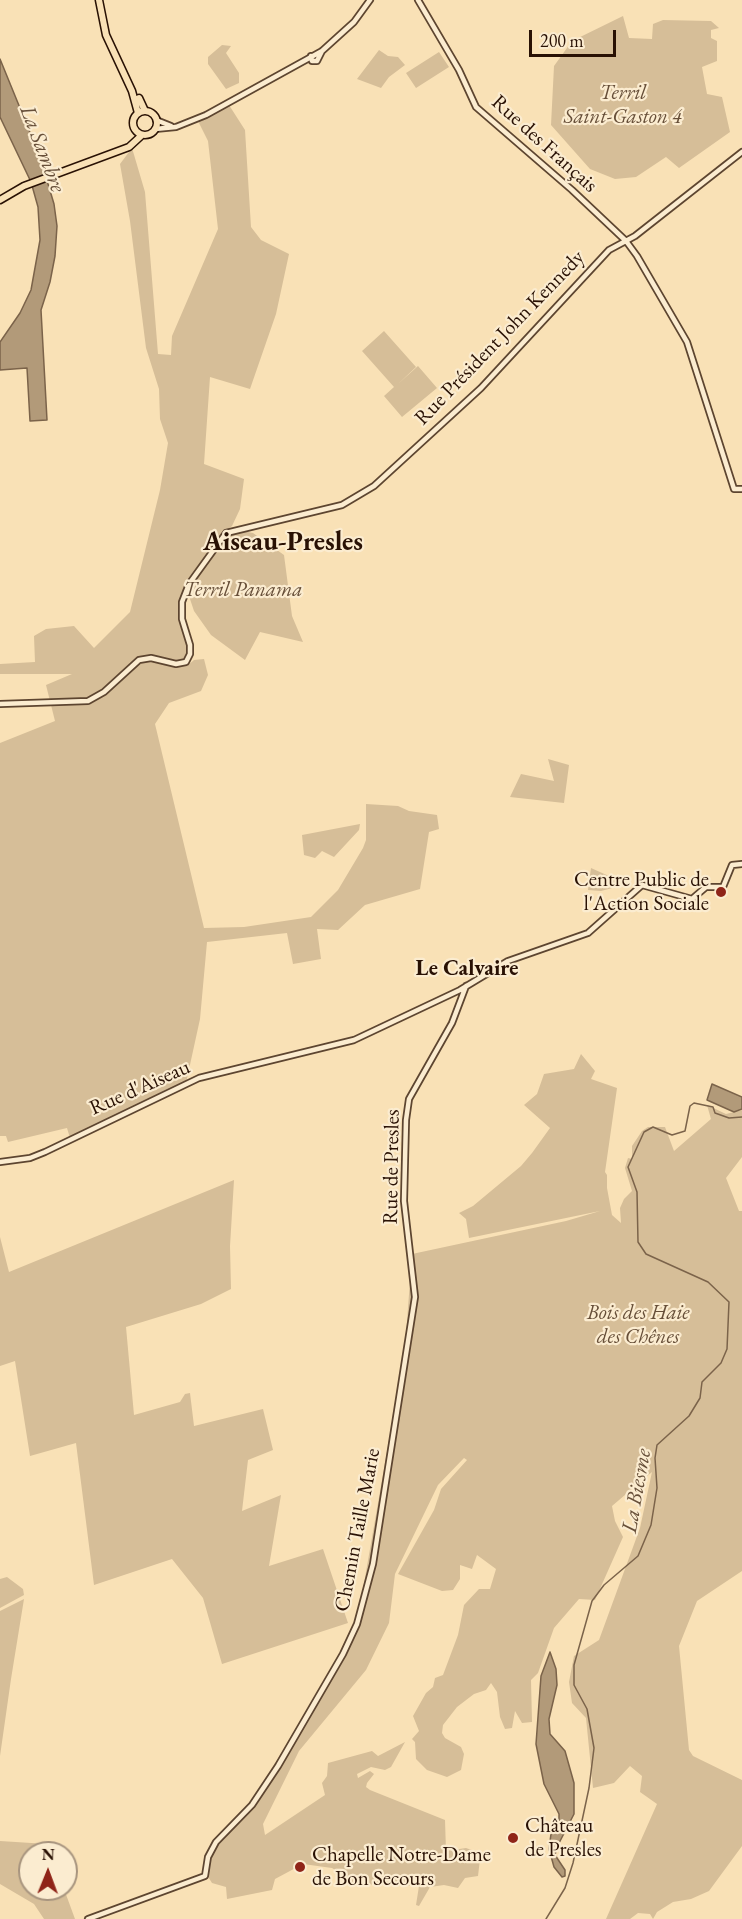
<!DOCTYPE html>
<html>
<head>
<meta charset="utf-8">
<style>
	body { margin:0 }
	#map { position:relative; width:742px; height:1919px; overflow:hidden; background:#f9e1b6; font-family:"EB Garamond",serif }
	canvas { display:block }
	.north { position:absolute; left:18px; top:1841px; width:60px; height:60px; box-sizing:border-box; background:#fbecd0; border:2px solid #a7947e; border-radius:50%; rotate:1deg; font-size:16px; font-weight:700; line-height:24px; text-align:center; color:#291104 }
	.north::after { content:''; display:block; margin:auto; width:21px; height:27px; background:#8f2418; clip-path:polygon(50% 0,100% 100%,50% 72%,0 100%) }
	.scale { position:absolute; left:529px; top:30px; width:87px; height:27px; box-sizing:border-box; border:3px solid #291104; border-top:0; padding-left:8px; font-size:18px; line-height:21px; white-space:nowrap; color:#291104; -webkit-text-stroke:4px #fbecd0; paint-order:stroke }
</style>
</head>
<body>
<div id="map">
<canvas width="742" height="1919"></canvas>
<div class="north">N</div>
<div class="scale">200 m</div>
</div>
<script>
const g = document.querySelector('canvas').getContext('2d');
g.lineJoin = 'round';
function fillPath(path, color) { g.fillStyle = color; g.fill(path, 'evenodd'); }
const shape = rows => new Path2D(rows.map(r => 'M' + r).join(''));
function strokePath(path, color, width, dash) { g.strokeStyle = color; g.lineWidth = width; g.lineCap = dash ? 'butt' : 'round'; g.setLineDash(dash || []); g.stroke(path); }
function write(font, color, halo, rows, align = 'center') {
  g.font = font + ' "EB Garamond",serif'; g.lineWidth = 4.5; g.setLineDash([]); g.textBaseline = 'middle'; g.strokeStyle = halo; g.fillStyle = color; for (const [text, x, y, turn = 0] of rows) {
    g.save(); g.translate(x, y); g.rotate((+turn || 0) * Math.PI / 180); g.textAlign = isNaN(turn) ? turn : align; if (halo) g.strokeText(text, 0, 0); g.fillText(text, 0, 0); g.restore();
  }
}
fillPath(shape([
	[623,16,629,38,652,39,653,24,663,20,711,21,719,28,711,30,711,38,717,41,717,61,702,67,707,94,722,97,730,132,679,168,666,157,636,177,615,179,590,169,551,125,554,66,572,41],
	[222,45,231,46,226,53,239,73,239,83,226,89,208,64,208,57],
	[379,50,388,56,398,57,405,65,389,77,381,88,357,79],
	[439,52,449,67,416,88,406,73],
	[229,105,245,130,251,227,261,240,289,254,276,314,250,389,210,377,204,464,244,479,240,509,232,526,223,533,186,581,181,597,180,613,188,645,186,657,177,666,187,666,194,660,204,659,208,675,201,691,169,703,155,724,204,928,244,927,311,917,338,890,363,848,366,840,366,804,398,806,409,811,437,815,439,829,429,832,420,889,365,905,338,930,317,929,321,959,293,964,287,933,207,942,200,1019,186,1083,70,1138,67,1128,8,1142,6,1136,0,1136,0,743,55,721,46,685,72,674,0,674,0,664,35,662,34,636,46,629,74,626,94,648,130,612,160,490,168,443,160,419,159,389,146,348,130,221,120,164,132,148,145,192,158,354,171,355,172,336,218,229,208,141,198,121],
	[384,331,416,367,398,384,418,366,437,388,402,417,384,396,394,387,362,351],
	[243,531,253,533,284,555,292,616,303,642,260,632,245,660,211,635,194,611,189,596,192,584,227,537],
	[548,759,569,765,564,803,510,797,521,774,554,781],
	[360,824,359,830,334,857,322,851,315,858,304,855,302,835],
	[591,868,611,877,618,883,616,887,601,891,588,890],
	[581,1054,595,1071,591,1079,617,1088,605,1172,607,1175,607,1188,612,1215,621,1223,620,1208,624,1199,632,1191,625,1168,628,1158,632,1159,632,1146,642,1131,648,1127,665,1127,674,1151,711,1119,707,1105,726,1114,742,1110,742,1157,726,1178,739,1211,742,1211,742,1571,697,1601,679,1646,689,1750,693,1756,742,1780,742,1846,709,1891,691,1899,673,1902,657,1912,653,1919,650,1914,638,1913,630,1919,606,1919,657,1804,640,1792,642,1776,630,1766,614,1783,593,1788,586,1718,572,1703,569,1682,574,1656,599,1640,640,1528,652,1472,612,1506,615,1521,623,1537,595,1600,579,1599,554,1628,538,1673,531,1680,532,1722,522,1723,515,1711,512,1728,505,1729,500,1717,497,1692,491,1683,486,1690,474,1694,457,1707,443,1725,442,1733,445,1738,461,1747,464,1754,461,1770,447,1777,427,1770,416,1759,415,1742,412,1739,419,1731,413,1716,426,1693,433,1687,435,1678,443,1675,458,1635,464,1605,479,1589,490,1589,496,1569,477,1555,472,1569,460,1565,460,1579,453,1590,442,1591,398,1574,434,1510,441,1489,467,1460,464,1458,438,1485,395,1574,389,1623,366,1670,299,1751,263,1824,265,1835,325,1795,322,1783,327,1776,328,1763,372,1751,378,1756,405,1742,391,1767,385,1770,371,1767,357,1774,358,1778,370,1771,374,1774,367,1783,366,1787,370,1790,445,1820,446,1851,466,1848,477,1852,480,1859,478,1876,465,1878,458,1888,444,1885,430,1887,419,1906,416,1905,419,1886,355,1884,332,1868,303,1864,275,1879,272,1890,227,1899,226,1887,212,1883,205,1872,217,1840,240,1818,320,1693,359,1612,405,1348,412,1254,566,1221,600,1211,469,1238,466,1219,459,1213,473,1206,521,1166,532,1153,550,1128,524,1105,537,1094,544,1074,574,1069],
	[234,1180,230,1246,231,1289,201,1304,126,1327,134,1415,180,1402,185,1394,190,1393,194,1426,263,1409,273,1450,248,1460,242,1511,281,1495,269,1566,323,1549,348,1623,222,1664,203,1598,172,1559,94,1585,76,1443,30,1456,15,1361,0,1366,0,1237,9,1272],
	[7,1577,23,1589,24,1595,0,1608,0,1579],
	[24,1599,11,1679,0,1756,0,1611],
	[0,1841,47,1844,50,1853,30,1853,30,1889,64,1889,75,1919,44,1919,34,1904,0,1884]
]), '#d6be98');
const water = shape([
	[0,59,40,157,54,204,57,226,55,256,50,282,41,310,47,420,30,421,27,368,0,370,0,342,20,313,31,290,40,240,38,207,31,182,0,117,0,59],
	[712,1084,742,1097,742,1109,734,1112,707,1100,712,1084],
	[550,1652,556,1669,557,1685,549,1719,550,1734,565,1751,574,1783,574,1814,557,1847,555,1855,565,1870,565,1876,562,1877,554,1867,549,1849,551,1834,559,1824,559,1814,544,1784,536,1744,541,1676,550,1652]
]);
fillPath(water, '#b29a79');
strokePath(water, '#7b634a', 1.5);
strokePath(shape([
	[546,1919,565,1888,573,1863,589,1788,594,1748,587,1709,574,1685,574,1665,592,1601,604,1585,638,1556,651,1525,657,1488,655,1458,657,1445,689,1416,700,1398,702,1382,721,1363,727,1349,729,1302,708,1282,646,1254,638,1242,637,1192,628,1167,644,1132,653,1127,672,1135,685,1131,690,1106,694,1103,713,1107,715,1113,729,1118,742,1117]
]), '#7b634a', 1.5);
const minor = shape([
	[418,0,459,70,476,107,572,190,626,241,637,256,687,342,734,489,742,489],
	[311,56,312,61,317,61,322,51],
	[156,120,171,126],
	[155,129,176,127,206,115,322,51,354,22,370,0],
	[0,704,88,701,104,692,139,660,151,658,176,664,186,662,190,654,190,645,182,619,182,602,189,584,226,533,342,505,374,486,481,388,609,250,635,236,742,152],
	[0,1162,30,1158,45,1152,199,1078,354,1040,460,990,508,961,588,933,642,885,692,899,706,887,723,887,732,865,742,864],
	[88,1919,205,1876,208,1857,216,1842,252,1805,278,1766,343,1654,357,1624,373,1564,415,1297,404,1201,406,1120,409,1099,452,1023,466,986]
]);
const major = shape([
	[99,0,106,35,132,91,138,113],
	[139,98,145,111],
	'133 123a12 12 0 1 1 24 0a12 12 0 1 1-24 0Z',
	[0,200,24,186,129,147,142,135]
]);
strokePath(minor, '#5d4530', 8);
strokePath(major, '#291104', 9);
strokePath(minor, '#fbecd0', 4.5);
strokePath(major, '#f9e1b6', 6);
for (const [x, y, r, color] of [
	[721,892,6,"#8f2418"],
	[513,1838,6,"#8f2418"],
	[300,1867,6,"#8f2418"]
]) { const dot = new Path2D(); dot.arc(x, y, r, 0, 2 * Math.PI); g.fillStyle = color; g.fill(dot); strokePath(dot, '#fbecd0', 2); }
write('italic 21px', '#664e38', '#fbecd0', [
	["Terril",623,93],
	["Saint-Gaston 4",623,117],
	["Terril Panama",243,590],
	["Bois des Haie",638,1313],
	["des Chênes",638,1337]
]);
write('21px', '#291104', '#fbecd0', [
	["Rue des Français",544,144,42],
	["Rue Président John Kennedy",500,338,-46],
	["Rue d'Aiseau",140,1088,-24],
	["Rue de Presles",392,1167,-89],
	["Chemin Taille Marie",358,1530,-79]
]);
write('21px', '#291104', '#fbecd0', [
	["Centre Public de",709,880,"right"],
	["l'Action Sociale",709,904,"right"],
	["Château",525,1826],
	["de Presles",525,1850],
	["Chapelle Notre-Dame",312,1855],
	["de Bon Secours",312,1879]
], 'left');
write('italic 22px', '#674f39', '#fbecd0', [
	["La Sambre",42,149,69],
	["La Biesme",637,1491,-80]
]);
write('bold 22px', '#291104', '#fbecd0', [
	["Le Calvaire",467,969]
]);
write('bold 27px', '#291104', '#fbecd0', [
	["Aiseau-Presles",283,543]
]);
</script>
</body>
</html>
